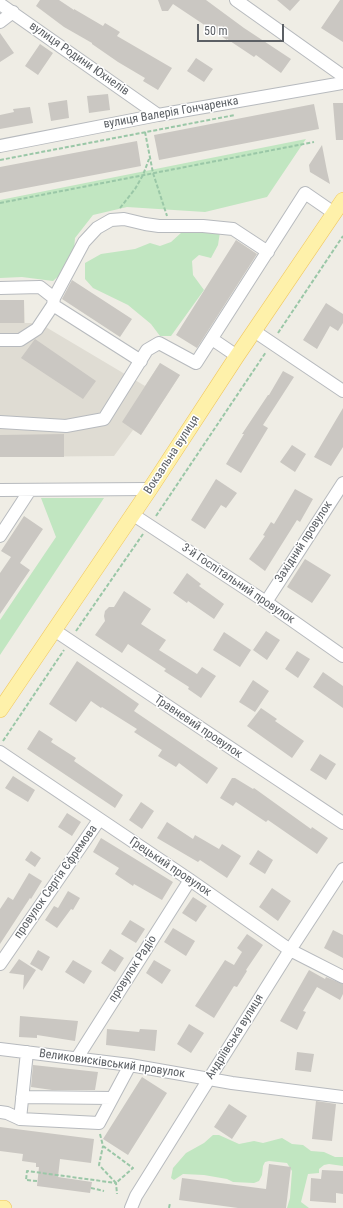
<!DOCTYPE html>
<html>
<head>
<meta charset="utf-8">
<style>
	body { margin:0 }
	#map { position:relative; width:343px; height:1208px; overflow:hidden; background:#efede5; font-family:"Roboto Condensed",sans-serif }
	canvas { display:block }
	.scale { position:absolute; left:197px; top:24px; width:87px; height:18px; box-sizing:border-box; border:2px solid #5c6065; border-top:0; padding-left:5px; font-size:12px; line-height:14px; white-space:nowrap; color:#5c6065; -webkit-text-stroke:3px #fff; paint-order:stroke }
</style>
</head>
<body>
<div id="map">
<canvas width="343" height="1208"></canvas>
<div class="scale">50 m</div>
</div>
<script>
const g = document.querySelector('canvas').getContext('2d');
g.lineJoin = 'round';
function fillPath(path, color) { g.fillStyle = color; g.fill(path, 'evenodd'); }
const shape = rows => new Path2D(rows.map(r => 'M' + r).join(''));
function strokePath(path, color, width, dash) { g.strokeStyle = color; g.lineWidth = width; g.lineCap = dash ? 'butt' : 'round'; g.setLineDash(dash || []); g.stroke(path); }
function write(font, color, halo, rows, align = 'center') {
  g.font = font + ' "Roboto Condensed",sans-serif'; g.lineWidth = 3; g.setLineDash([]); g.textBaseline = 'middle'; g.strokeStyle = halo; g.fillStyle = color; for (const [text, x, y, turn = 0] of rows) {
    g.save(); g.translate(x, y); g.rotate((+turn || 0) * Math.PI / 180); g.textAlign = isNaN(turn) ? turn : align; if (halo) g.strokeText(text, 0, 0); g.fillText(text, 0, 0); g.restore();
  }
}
fillPath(shape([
	[0,300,24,300,25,323,39,323,145,386,160,363,180,375,141,435,133,430,114,456,0,457]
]), '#dfdcd3');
fillPath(shape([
	[306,139,267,197,205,212,127,207,93,215,75,238,73,263,53,281,22,277,0,278,0,200],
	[192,223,220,232,218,245,211,258,199,255,192,261,193,275,204,290,171,336,160,336,151,324,128,305,93,288,85,279,85,263,101,254,135,249,150,243,160,246,171,242],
	[41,498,104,498,0,655,0,620,56,537],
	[213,1135,219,1135,239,1144,254,1141,263,1143,282,1138,292,1144,303,1145,311,1151,324,1152,335,1157,343,1157,343,1166,329,1164,324,1165,319,1169,319,1173,308,1174,301,1202,309,1208,287,1208,290,1198,292,1171,287,1163,269,1161,265,1162,263,1166,262,1175,259,1181,254,1183,233,1182,227,1179,204,1175,183,1174,174,1180,171,1178,173,1168,186,1153,204,1143]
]), '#c1e6c1');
fillPath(shape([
	[40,0,59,0,74,10,74,9,103,26,105,23,120,32,117,36,172,68,158,90,143,81,145,78,118,62,92,44,92,43,64,27,36,6],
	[158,0,206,0,244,28,291,59,281,73,256,55,254,57,227,39,227,40,173,4,168,11,162,11],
	[277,0,300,0,290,11],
	[340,0,343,0,343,42,321,28],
	[0,33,14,53,0,62],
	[40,44,53,53,38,75,25,66],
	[196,58,213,69,204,82,187,71],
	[108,94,110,110,89,113,87,96],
	[67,100,69,118,51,121,48,103],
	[333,103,343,103,343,140,336,140],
	[314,104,319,129,159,160,154,135],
	[30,107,33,123,0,129,0,115,14,112,13,109],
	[137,141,141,166,0,193,0,167],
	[322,145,327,171,330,184,310,172,309,165],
	[236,240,257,254,197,348,176,335],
	[72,280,132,319,120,337,62,299],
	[0,300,24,300,24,323,0,323],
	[326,303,343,314,343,323,338,331,330,326,317,349,303,340],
	[35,339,96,381,83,399,21,358],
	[160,363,180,375,141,435,122,422],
	[283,371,294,377,263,425,268,428,241,473,226,464,244,434,242,434,268,395,269,395],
	[343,408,343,447,331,466,314,457],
	[64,434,64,457,0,457,0,435],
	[292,445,306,454,295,472,280,462],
	[216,479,237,493,226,508,221,505,205,529,191,520],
	[295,489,313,499,300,522,297,520,265,571,249,559,265,536,263,535,271,522,274,524],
	[24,516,43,529,20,563,30,570,0,614,0,573,11,557,1,551],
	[305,559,331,575,312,603,287,587],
	[187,573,201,584,199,586,224,604,214,619,188,601,187,603,173,593],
	[124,591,151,609,141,624,166,640,159,650,197,674,202,667,216,676,201,698,188,689,189,687,164,671,166,669,128,644,122,653,95,635,105,621,104,616,105,611,109,607,114,607],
	[266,631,280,640,267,660,253,650],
	[224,632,251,650,240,667,213,650],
	[297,651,310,659,298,678,285,669],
	[77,661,139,704,134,711,218,768,207,784,179,763,176,767,158,756,162,750,134,732,137,729,102,707,101,708,91,701,76,722,49,704],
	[323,672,343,686,343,708,313,687],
	[253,680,269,691,255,712,239,702],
	[261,708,277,719,275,721,304,741,292,758,247,726],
	[39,730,53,739,51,742,76,758,74,761,123,795,115,808,27,749],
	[320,754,336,764,326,780,310,770],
	[13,776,35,790,28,802,5,788],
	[232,778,235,778,253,789,254,788,311,829,312,827,328,838,317,854,268,820,266,822,236,802,233,806,220,798],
	[141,802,154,811,142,829,129,820],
	[67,813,81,822,72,836,58,827],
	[167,822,193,839,195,835,219,849,222,844,241,856,227,878,200,860,198,862,157,838],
	[101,838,173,882,162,900,134,884,133,886,115,874,119,868,93,852],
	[258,850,273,860,265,874,249,864],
	[31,851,41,858,35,867,25,860],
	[29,873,42,881,31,899,30,898,0,944,0,909,8,897,13,900],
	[272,888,291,901,278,921,259,907],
	[68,891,80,898,73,910,71,909,57,928,45,920,54,906,58,908],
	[193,897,207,906,196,922,182,913],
	[130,920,145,929,136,943,121,934],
	[173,928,195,941,186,956,164,942],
	[333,930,343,935,343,958,324,948],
	[247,934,263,945,246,970,247,971,237,987,234,986,214,1018,195,1006,225,960,234,965,242,952,237,948],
	[110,949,124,958,115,972,101,963],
	[38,950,50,957,42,971,30,964],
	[19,959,36,970,23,990,24,975,9,973],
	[73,960,92,971,84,984,65,972],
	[154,960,171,970,162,984,146,973],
	[309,970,325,979,326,977,343,984,343,994,340,1000,317,987,303,1011,306,1012,297,1030,280,1021],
	[20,1016,78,1021,75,1041,37,1035,37,1038,19,1037],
	[189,1024,204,1033,191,1053,177,1044],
	[107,1029,139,1032,140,1029,157,1030,155,1051,106,1045],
	[297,1052,314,1054,311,1072,295,1070],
	[33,1065,98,1072,95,1090,52,1090,31,1087],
	[142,1077,167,1093,128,1155,103,1139],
	[316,1101,336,1104,332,1141,312,1139],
	[229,1104,247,1116,232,1139,214,1127],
	[0,1127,94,1139,91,1163,60,1159,58,1177,92,1182,90,1193,37,1186,39,1167,36,1167,36,1163,22,1161,23,1154,0,1151],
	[269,1164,291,1167,286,1208,238,1208,179,1200,182,1178,266,1189],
	[322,1170,343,1171,343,1194,336,1193,336,1203,310,1201,311,1178,321,1179]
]), '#cac7c2');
const minor = shape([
	[236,0,343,76],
	[0,4,158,115],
	[0,22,13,12],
	[0,146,158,115,343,83],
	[0,288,40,287,54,298,53,305],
	[54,298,84,242,97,228,111,220,124,219,145,224,159,226,203,226,233,229,268,252],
	[254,331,343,391],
	[212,339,237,356],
	[0,340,20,340,37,329,53,305,141,361],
	[0,422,66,426,104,419,147,350,159,343,196,363,305,193,334,213],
	[0,490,150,489],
	[132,514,266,602,343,656],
	[0,536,30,490],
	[266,602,343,483],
	[54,630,343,823],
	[0,752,190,880,290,950,343,977],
	[0,964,99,820],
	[0,1049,130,1065,232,1083,343,1097],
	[77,1058,190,880],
	[22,1097,112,1098],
	[0,1112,7,1113,20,1119,99,1123,130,1065],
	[20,1119,27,1052],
	[131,1208,136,1196,209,1079,290,950,343,869]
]);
const major = shape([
	[0,710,150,489,237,356,343,200],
	[0,1208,4,1208]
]);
strokePath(minor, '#b7babe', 14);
strokePath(major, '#f1c75c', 16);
strokePath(shape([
	[145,132,153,173,167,216],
	[0,160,235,115],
	[0,203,314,142],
	[120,208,135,189,143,175,149,159],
	[278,333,343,236],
	[156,516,266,352],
	[76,631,143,534],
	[3,741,64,650],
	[100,1134,103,1146,133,1168,116,1183,99,1165,103,1146],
	[37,1181,26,1180,27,1171,116,1183,117,1194],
	[91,1188,104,1191],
	[169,1208,170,1203]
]), '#9ac7a7', 2, [4, 2]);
strokePath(minor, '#fff', 12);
strokePath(major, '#fef1aa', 15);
write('12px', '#5c6065', '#fff', [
	["вулиця Родини Юхнелів",79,59,35],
	["вулиця Валерія Гончаренка",171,113,-10],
	["Вокзальна вулиця",172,455,-57],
	["Західний провулок",304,542,-57],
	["3-й Госпітальний провулок",238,584,34],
	["Травневий провулок",198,727,34],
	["Грецький провулок",170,867,34],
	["провулок Сергія Єфремова",56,882,-55],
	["провулок Радіо",133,969,-57],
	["Андріївська вулиця",235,1037,-58],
	["Великовисківський провулок",112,1064,8]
]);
</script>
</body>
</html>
